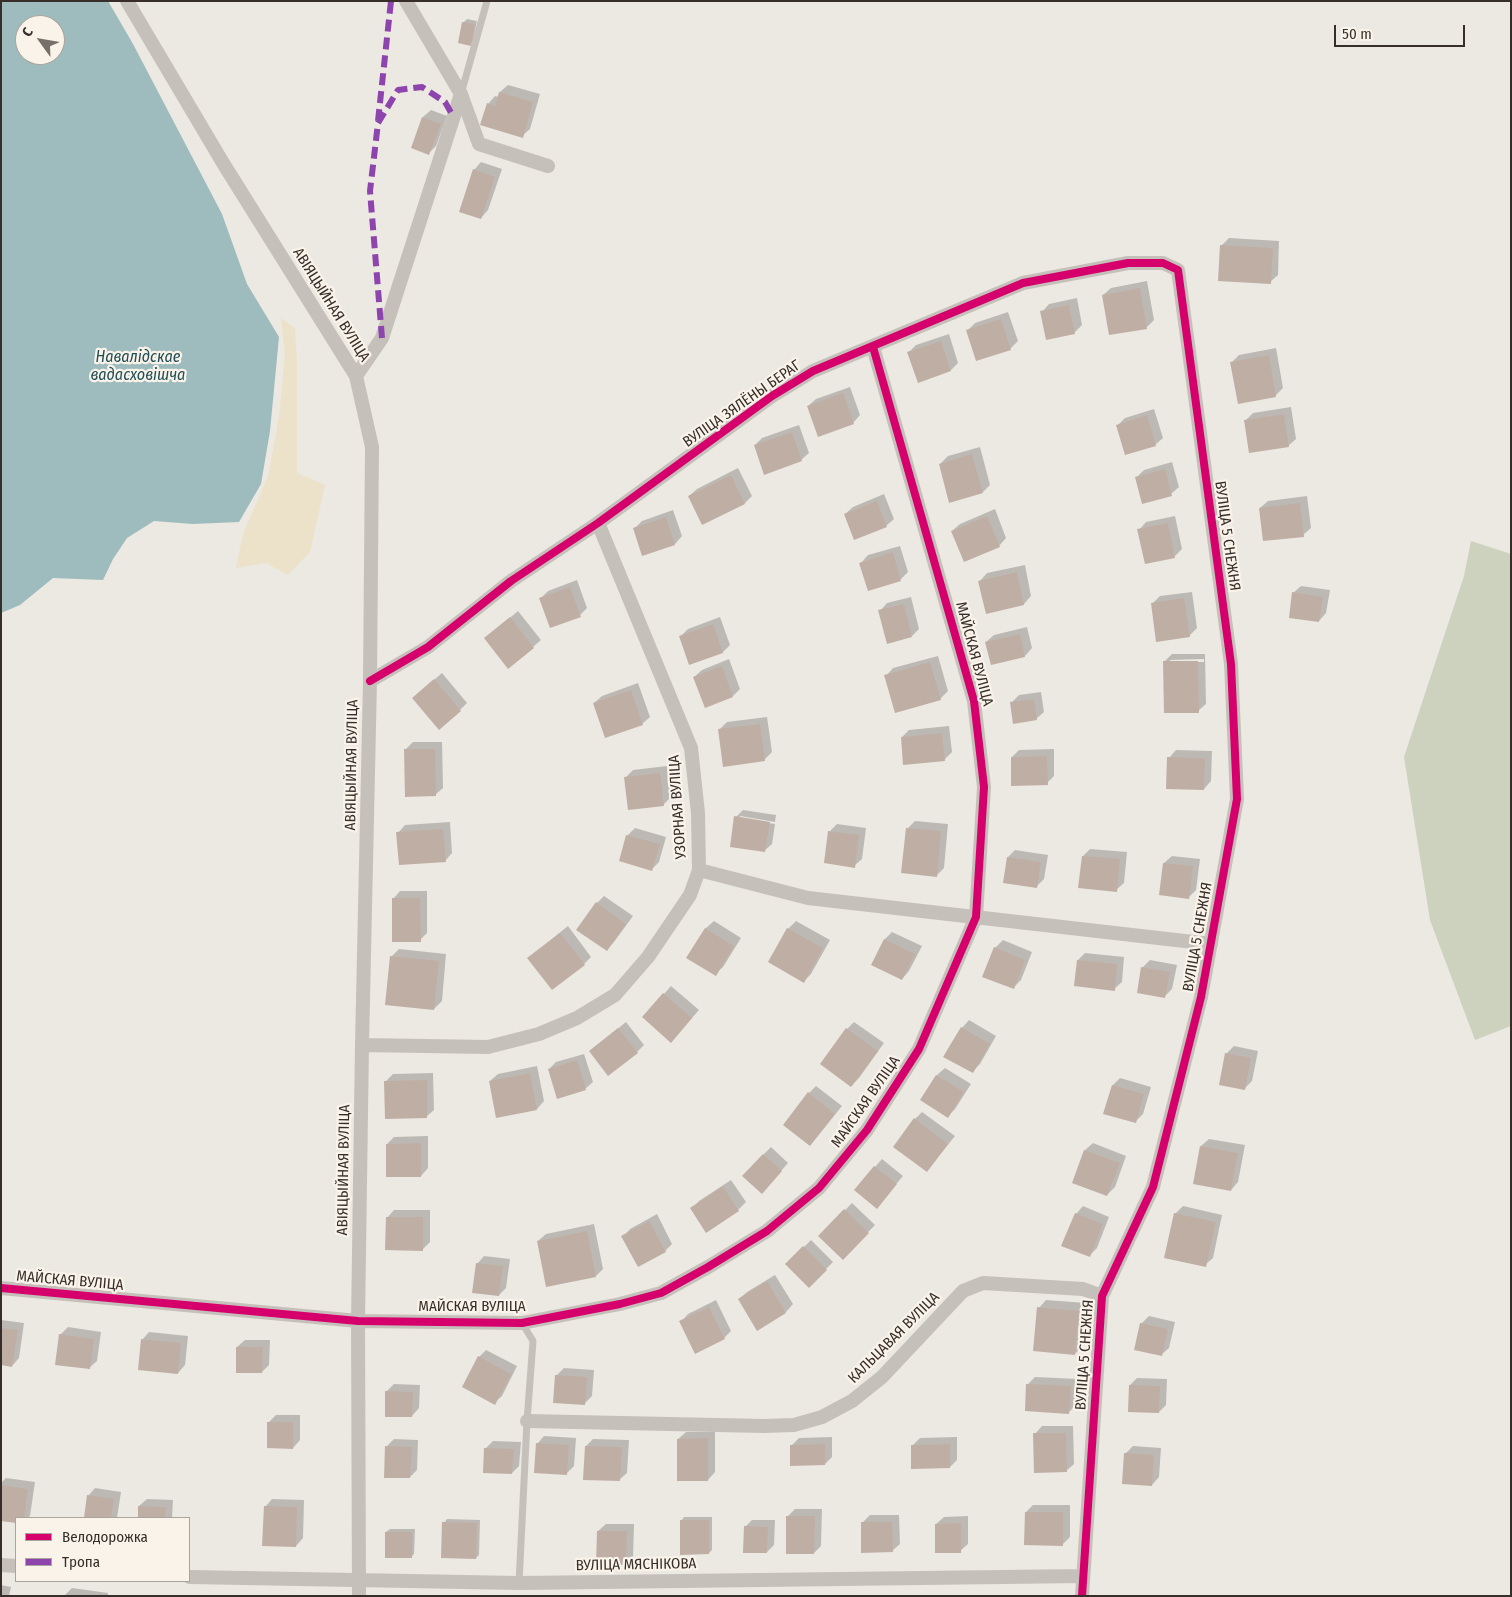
<!DOCTYPE html>
<html>
<head>
<meta charset="utf-8">
<style>
	body { margin:0 }
	#map { position:relative; width:1512px; height:1597px; overflow:hidden; background:#ece8e2; font-family:"Fira Sans Condensed",sans-serif }
	canvas { display:block }
	.frame { position:absolute; inset:0; border:2px solid #372e29; pointer-events:none }
	.legend { position:absolute; left:15px; top:1517px; width:175px; height:65px; box-sizing:border-box; background:#f9f3ea; border:1px solid #aba49d; margin:0; padding:6px 9px; list-style:none; font-size:15px; color:#372e29 }
	.legend li { display:flex; align-items:center; gap:10px; height:25px }
	.legend b { width:25px; border:1px solid #aba49d }
	.north { position:absolute; left:15px; top:15px; width:50px; height:50px; box-sizing:border-box; background:#f9f3ea; border:1px solid #aba49d; border-radius:50%; rotate:302deg; font-size:14px; font-weight:700; line-height:20px; text-align:center; color:#372e29 }
	.north::after { content:''; display:block; margin:auto; width:18px; height:22px; background:#766f6a; clip-path:polygon(50% 0,100% 100%,50% 72%,0 100%) }
	.scale { position:absolute; left:1334px; top:25px; width:131px; height:22px; box-sizing:border-box; border:2px solid #372e29; border-top:0; padding-left:6px; font-size:15px; line-height:18px; white-space:nowrap; color:#372e29; -webkit-text-stroke:4px #f9f3ea; paint-order:stroke }
</style>
</head>
<body>
<div id="map">
<canvas width="1512" height="1597"></canvas>
<div class="frame"></div>
<ul class="legend">
<li><b style="height:6px;background:#d6006c"></b>Велодорожка</li>
<li><b style="height:6px;background:#8e44ad"></b>Тропа</li>
</ul>
<div class="north">С</div>
<div class="scale">50 m</div>
</div>
<script>
const g = document.querySelector('canvas').getContext('2d');
g.lineJoin = 'round';
function fillPath(path, color) { g.fillStyle = color; g.fill(path, 'evenodd'); }
const shape = rows => new Path2D(rows.map(r => 'M' + r).join(''));
function strokePath(path, color, width, dash) { g.strokeStyle = color; g.lineWidth = width; g.lineCap = dash ? 'butt' : 'round'; g.setLineDash(dash || []); g.stroke(path); }
function write(font, color, halo, rows, align = 'center') {
  g.font = font + ' "Fira Sans Condensed",sans-serif'; g.lineWidth = 4.5; g.setLineDash([]); g.textBaseline = 'middle'; g.strokeStyle = halo; g.fillStyle = color; for (const [text, x, y, turn = 0] of rows) {
    g.save(); g.translate(x, y); g.rotate((+turn || 0) * Math.PI / 180); g.textAlign = isNaN(turn) ? turn : align; if (halo) g.strokeText(text, 0, 0); g.fillText(text, 0, 0); g.restore();
  }
}
fillPath(shape([
	[1471,541,1511,554,1511,1026,1475,1040,1430,920,1404,757,1464,576]
]), '#ccd2bd');
fillPath(shape([
	[281,318,295,328,297,363,297,473,325,485,310,552,288,575,266,563,236,568,243,534,268,476,279,417,285,355]
]), '#ece2c9');
fillPath(shape([
	[1,1,108,1,133,44,222,214,247,284,279,337,270,431,261,484,239,522,193,524,154,521,127,538,113,559,103,580,53,578,20,605,1,613],
	[25,25,55,25,55,55,25,55]
]), '#9ebbbe');
fillPath(shape([
	[467,19,477,21,473,41,470,45,463,23],
	[508,85,540,94,530,129,522,136,488,104,495,96,499,97,500,92],
	[431,110,447,116,436,146,429,153,423,117],
	[481,162,502,169,488,210,481,218,474,170],
	[1229,238,1279,241,1278,275,1270,282,1221,246],
	[1147,281,1154,320,1147,327,1110,334,1103,295,1111,288],
	[1077,298,1082,325,1075,332,1042,312,1049,304],
	[1008,312,1018,341,1010,349,968,330,975,323],
	[949,334,958,363,951,370,909,352,916,345],
	[1276,348,1283,388,1275,396,1232,362,1239,355],
	[850,387,860,415,853,423,808,406,816,399],
	[1291,407,1296,439,1288,446,1245,421,1253,413],
	[1154,409,1163,438,1155,445,1118,425,1125,418],
	[799,425,809,453,801,460,755,445,762,438],
	[980,447,990,485,983,492,940,464,948,456],
	[1172,462,1179,487,1171,494,1136,478,1144,470],
	[738,468,752,496,745,503,703,524,689,496,697,489],
	[884,494,894,519,886,526,845,514,853,507],
	[1307,496,1311,528,1303,535,1260,508,1268,501],
	[995,509,1006,538,999,546,952,531,960,524],
	[673,510,682,536,675,544,643,555,634,529,642,521],
	[1175,516,1182,549,1174,557,1139,530,1146,522],
	[900,546,908,572,900,580,861,563,868,555],
	[1025,565,1031,596,1024,604,987,612,980,581,987,573],
	[577,580,587,608,580,615,540,599,548,591],
	[1301,586,1330,590,1326,613,1319,621,1293,593],
	[1192,592,1197,628,1189,636,1152,604,1160,596],
	[911,597,919,629,912,636,880,611,887,603],
	[518,611,541,640,533,647,486,638],
	[720,617,730,645,723,652,690,664,680,637,688,629],
	[1027,627,1032,648,1025,656,986,642,994,635],
	[1172,654,1205,654,1206,704,1198,711,1164,662],
	[1204,659,1204,662,1170,662,1170,660],
	[938,656,948,691,940,699,886,676,893,668],
	[729,659,740,689,733,696,694,677,702,670],
	[442,673,467,703,460,710,421,691],
	[638,683,650,717,642,724,594,703,602,696],
	[1041,692,1044,712,1036,719,1012,702,1019,695],
	[767,717,772,752,764,760,719,730,727,722],
	[949,726,952,752,944,760,902,737,909,730],
	[413,742,442,742,443,788,435,795,405,750],
	[1054,749,1054,776,1047,783,1012,757,1019,750],
	[1176,750,1212,751,1211,781,1204,789,1169,758],
	[667,766,671,797,663,805,626,777,633,770],
	[743,810,776,815,775,822,740,816,740,819,775,824,772,844,764,851,736,817],
	[915,821,948,824,944,868,936,876,908,828],
	[450,822,452,853,445,861,398,833,405,825],
	[837,824,866,828,862,859,854,866,830,831],
	[635,828,666,837,659,862,652,869,627,836],
	[1090,849,1127,852,1124,883,1116,890,1083,856],
	[1015,850,1048,855,1044,879,1037,886,1008,857],
	[1172,856,1200,859,1196,890,1189,897,1164,863],
	[400,891,427,891,427,933,420,940,393,899],
	[604,896,633,916,614,942,607,949,597,903],
	[714,921,741,938,723,967,715,974,688,957,706,928],
	[796,921,830,940,811,974,804,981,770,962,788,929],
	[568,926,591,957,584,964,528,958],
	[892,932,922,946,909,971,902,979,873,964,885,939],
	[1003,940,1032,952,1021,980,1013,988,995,948],
	[399,949,446,954,442,1001,434,1009,391,957],
	[1085,953,1124,957,1122,982,1114,989,1078,960],
	[1150,960,1177,965,1172,989,1165,996,1142,968],
	[671,986,699,1010,678,1034,644,1017],
	[969,1020,996,1036,980,1064,972,1072,962,1028],
	[626,1022,644,1045,637,1052,590,1051],
	[854,1022,884,1043,859,1078,851,1086,847,1029],
	[1234,1046,1258,1051,1252,1081,1245,1088,1226,1054],
	[584,1054,593,1082,585,1089,549,1069,556,1062],
	[537,1066,544,1101,537,1109,490,1081,498,1074],
	[945,1068,971,1084,955,1109,948,1116,922,1100,937,1075],
	[433,1073,434,1110,426,1117,386,1081,393,1074],
	[1120,1078,1151,1087,1143,1114,1135,1122,1105,1113,1113,1085],
	[816,1086,842,1106,817,1137,809,1093],
	[922,1112,955,1136,927,1171,915,1119],
	[428,1136,428,1168,421,1176,387,1144,394,1137],
	[1209,1139,1245,1145,1238,1182,1231,1190,1201,1146],
	[1093,1143,1126,1156,1115,1187,1107,1195,1085,1150],
	[771,1147,788,1163,769,1185,763,1155],
	[882,1159,903,1176,877,1207,875,1167],
	[731,1180,746,1202,738,1210,706,1231,692,1209,699,1201],
	[852,1203,875,1225,843,1258,820,1236],
	[1083,1206,1109,1217,1097,1248,1089,1256,1076,1214],
	[1183,1206,1222,1215,1213,1258,1205,1265,1175,1214],
	[394,1210,430,1210,430,1242,423,1249,387,1218],
	[657,1214,672,1244,665,1251,623,1237,630,1229],
	[594,1224,603,1269,596,1276,538,1241,546,1234],
	[811,1240,833,1262,809,1286,787,1264],
	[484,1256,510,1259,506,1288,499,1295,477,1264],
	[775,1275,793,1304,786,1312,757,1329,739,1299,747,1292],
	[716,1300,731,1331,724,1338,681,1322,688,1314],
	[1046,1300,1086,1303,1082,1346,1075,1354,1039,1308],
	[1149,1316,1175,1322,1169,1348,1161,1355,1141,1324],
	[1,1320,24,1323,19,1358,12,1366,1,1364],
	[68,1327,101,1332,97,1361,89,1368,60,1335],
	[149,1332,188,1336,185,1365,178,1373,142,1340],
	[245,1340,270,1340,269,1365,262,1372,237,1347],
	[486,1350,517,1366,502,1396,494,1403,479,1357],
	[564,1368,594,1370,592,1396,585,1403,556,1376],
	[1035,1377,1078,1379,1076,1405,1069,1412,1028,1384],
	[1137,1378,1167,1379,1166,1405,1159,1412,1130,1385],
	[394,1384,420,1385,419,1408,412,1416,386,1392],
	[276,1415,300,1415,300,1440,293,1448,268,1423],
	[1042,1426,1073,1426,1074,1464,1066,1471,1035,1434],
	[686,1432,715,1432,715,1472,708,1480,678,1439],
	[544,1436,576,1438,574,1466,566,1474,537,1444],
	[832,1437,832,1457,825,1464,791,1446,799,1438],
	[957,1437,957,1460,950,1467,912,1446,920,1438],
	[394,1439,418,1440,417,1470,410,1477,386,1447],
	[593,1439,629,1440,627,1473,619,1480,586,1446],
	[493,1441,521,1442,519,1466,512,1473,486,1448],
	[1133,1446,1161,1448,1159,1477,1152,1485,1125,1454],
	[6,1478,35,1482,30,1516,27,1518,16,1518,16,1522,1,1520,1,1483],
	[95,1488,121,1492,117,1518,85,1518,88,1496],
	[147,1499,173,1500,172,1518,139,1518,139,1506],
	[272,1499,304,1500,303,1538,296,1546,265,1507],
	[1033,1505,1070,1505,1070,1537,1062,1545,1026,1512],
	[795,1509,822,1509,821,1546,814,1553,788,1516],
	[870,1515,899,1515,900,1544,892,1551,862,1523],
	[968,1516,968,1544,960,1551,936,1524,944,1517],
	[684,1517,712,1517,712,1550,709,1553,681,1521],
	[447,1519,480,1520,479,1555,476,1558,444,1523],
	[752,1520,775,1520,774,1545,767,1552,745,1527],
	[606,1524,634,1524,633,1557,626,1564,598,1531],
	[390,1529,415,1529,414,1554,411,1557,386,1532],
	[1,1585,11,1587,9,1596,1,1596],
	[72,1588,108,1593,108,1596,64,1596]
]), '#0003');
fillPath(shape([
	[462,22,475,24,471,46,458,43],
	[499,92,533,102,523,138,480,125,487,103,495,106],
	[422,117,441,124,429,155,411,148],
	[473,169,495,177,481,219,459,212],
	[1220,245,1273,248,1271,284,1218,281],
	[1140,288,1147,329,1109,335,1102,295],
	[1069,305,1075,334,1046,340,1040,311],
	[1001,319,1011,350,976,361,966,330],
	[941,341,951,371,918,383,907,352],
	[1269,355,1276,397,1238,404,1230,362],
	[843,393,854,424,818,437,807,406],
	[1284,414,1289,447,1249,453,1244,420],
	[1147,415,1156,446,1125,455,1116,425],
	[792,432,802,461,764,475,754,445],
	[972,454,983,493,949,503,939,464],
	[1165,469,1172,496,1142,504,1135,477],
	[731,475,745,504,702,525,688,496],
	[877,501,887,527,854,540,844,514],
	[1300,503,1304,537,1263,541,1259,508],
	[987,516,1000,547,964,562,951,531],
	[666,517,675,545,642,556,633,528],
	[1168,523,1175,558,1145,564,1137,529],
	[893,552,901,581,868,591,859,563],
	[1017,572,1024,605,986,614,978,581],
	[570,587,581,617,550,628,539,598],
	[1292,592,1323,597,1319,622,1289,618],
	[1184,598,1190,637,1156,642,1151,603],
	[904,604,912,637,887,644,878,610],
	[510,617,534,648,508,669,484,638],
	[713,624,723,653,689,665,679,636],
	[1020,634,1025,657,991,665,985,642],
	[1163,661,1198,661,1199,713,1164,713],
	[930,662,941,700,895,713,884,675],
	[722,666,733,697,705,708,693,677],
	[434,679,461,711,439,730,412,698],
	[631,690,643,725,605,738,593,703],
	[1034,699,1037,720,1013,724,1010,702],
	[760,724,765,761,723,767,718,729],
	[942,733,945,761,903,765,901,737],
	[404,749,435,749,436,796,405,797],
	[1047,756,1048,785,1011,786,1011,757],
	[1167,757,1205,758,1204,790,1166,789],
	[660,773,664,806,628,810,624,777],
	[734,816,770,822,765,852,730,847],
	[906,828,941,831,937,877,901,873],
	[443,829,446,862,399,865,396,832],
	[828,831,859,835,855,868,824,863],
	[626,835,660,844,652,871,619,861],
	[1082,856,1120,859,1117,892,1078,888],
	[1007,857,1041,862,1037,888,1003,883],
	[1163,863,1193,866,1189,899,1159,895],
	[392,898,420,898,421,942,392,942],
	[596,902,626,924,607,951,576,930],
	[705,928,734,946,716,976,686,958],
	[787,928,823,948,804,983,768,962],
	[560,933,585,965,552,990,527,958],
	[884,939,915,954,902,980,871,965],
	[994,947,1025,960,1014,989,982,977],
	[390,956,439,961,434,1010,385,1005],
	[1077,960,1117,964,1115,991,1074,986],
	[1141,967,1170,972,1165,998,1137,993],
	[663,993,692,1018,671,1043,642,1017],
	[961,1027,990,1044,973,1073,943,1057],
	[618,1028,638,1053,608,1076,589,1051],
	[846,1028,878,1051,851,1087,820,1064],
	[1225,1053,1251,1058,1245,1090,1219,1085],
	[577,1060,586,1090,557,1099,548,1069],
	[530,1073,537,1110,496,1118,489,1081],
	[936,1075,964,1092,948,1118,920,1100],
	[427,1080,427,1118,385,1119,384,1081],
	[1112,1085,1144,1094,1136,1123,1103,1114],
	[808,1092,835,1114,810,1146,783,1125],
	[914,1118,948,1144,927,1172,893,1147],
	[421,1143,421,1177,386,1177,386,1144],
	[1200,1146,1238,1153,1231,1191,1193,1184],
	[1084,1150,1120,1163,1107,1196,1072,1183],
	[763,1154,782,1171,762,1194,742,1176],
	[874,1166,897,1184,877,1209,854,1190],
	[723,1186,739,1211,706,1233,690,1208],
	[844,1209,869,1233,843,1260,818,1236],
	[1075,1213,1103,1224,1090,1257,1061,1246],
	[1174,1213,1216,1222,1206,1267,1164,1258],
	[386,1217,423,1217,423,1251,385,1250],
	[649,1221,666,1252,638,1267,621,1236],
	[587,1231,596,1277,546,1287,537,1241],
	[803,1246,827,1270,809,1288,785,1264],
	[476,1263,503,1266,499,1296,472,1293],
	[767,1281,786,1313,757,1331,738,1299],
	[709,1307,725,1339,695,1354,679,1321],
	[1037,1307,1079,1311,1075,1355,1033,1351],
	[1140,1323,1168,1329,1162,1356,1134,1350],
	[1,1328,18,1330,12,1367,1,1365],
	[59,1334,94,1339,90,1369,55,1365],
	[141,1339,181,1343,178,1374,138,1370],
	[236,1347,263,1347,262,1373,236,1373],
	[478,1356,511,1374,495,1405,462,1387],
	[555,1375,587,1377,585,1405,553,1403],
	[1026,1384,1071,1386,1069,1414,1025,1411],
	[1129,1385,1160,1386,1159,1413,1128,1412],
	[385,1391,413,1392,412,1417,385,1417],
	[267,1422,293,1422,293,1449,267,1448],
	[1033,1433,1066,1433,1067,1472,1034,1473],
	[708,1438,708,1481,677,1481,677,1439],
	[536,1443,569,1445,567,1475,534,1473],
	[825,1444,825,1465,790,1466,790,1445],
	[950,1444,950,1468,911,1469,911,1445],
	[385,1446,412,1447,410,1478,384,1478],
	[585,1446,622,1447,620,1481,583,1480],
	[484,1448,514,1449,512,1474,483,1473],
	[1124,1453,1154,1455,1152,1486,1122,1484],
	[1,1485,28,1489,24,1518,16,1518,16,1523,1,1521],
	[87,1495,114,1499,111,1518,84,1518],
	[138,1506,166,1507,165,1518,138,1518],
	[264,1506,297,1507,296,1547,262,1546],
	[1025,1512,1063,1512,1063,1546,1024,1545],
	[786,1516,815,1516,814,1554,786,1554],
	[680,1520,709,1520,709,1554,680,1555],
	[442,1522,477,1523,476,1559,441,1558],
	[861,1522,892,1522,893,1552,861,1553],
	[961,1523,961,1553,935,1553,935,1524],
	[744,1526,768,1527,767,1553,743,1553],
	[597,1531,627,1531,626,1565,596,1565],
	[385,1532,412,1532,412,1558,385,1558]
]), '#bfaea4');
strokePath(shape([
	[461,94,487,1],
	[519,1583,527,1421,533,1341,522,1323]
]), '#c6c0ba', 7);
strokePath(shape([
	[127,1,223,163,356,376,372,447,370,681,362,1045,358,1321,359,1596],
	[406,1,461,94,479,144,548,166],
	[356,376,382,338,461,94],
	[370,681,428,647,511,581,598,523,772,396,813,371,1023,283,1128,263,1163,263,1178,270,1231,664,1237,799,1201,997,1153,1187,1102,1296,1082,1596],
	[699,870,808,898,1211,944],
	[362,1045,488,1047,539,1034,577,1018,615,995,648,957,690,895,699,870,698,813,691,748,598,523],
	[1,1288,358,1321,522,1323,620,1304,661,1293,708,1267,767,1231,819,1188,867,1130,919,1049,976,917,984,787,974,701,873,347],
	[527,1421,764,1426,794,1425,822,1417,852,1401,882,1377,963,1291,983,1283,1083,1289,1102,1296],
	[1,1565,16,1566],
	[189,1577,519,1583,1083,1576]
]), '#c6c0ba', 14);
strokePath(shape([
	[378,121,391,1],
	[382,338,370,191,378,123,398,90,422,87,445,102,453,116]
]), '#8e44ad', 6, [12, 6]);
strokePath(shape([
	[370,681,428,647,511,581,598,523,772,396,813,371,1023,283,1128,263,1163,263,1178,270,1231,664,1237,799,1201,997,1153,1187,1102,1296,1082,1596],
	[1,1288,358,1321,522,1323,620,1304,661,1293,708,1267,767,1231,819,1188,867,1130,919,1049,976,917,984,787,974,701,873,347]
]), '#d6006c', 8);
write('15px', '#372e29', '#f9f3ea', [
	["АВІЯЦЫЙНАЯ ВУЛІЦА",331,305,58],
	["ВУЛІЦА ЗЯЛЁНЫ БЕРАГ",742,404,-35],
	["ВУЛІЦА 5 СНЕЖНЯ",1227,536,82],
	["МАЙСКАЯ ВУЛІЦА",974,654,75],
	["АВІЯЦЫЙНАЯ ВУЛІЦА",352,765,-89],
	["УЗОРНАЯ ВУЛІЦА",678,807,-94],
	["ВУЛІЦА 5 СНЕЖНЯ",1198,937,-80],
	["МАЙСКАЯ ВУЛІЦА",866,1102,-55],
	["АВІЯЦЫЙНАЯ ВУЛІЦА",344,1170,-89],
	["МАЙСКАЯ ВУЛІЦА",70,1281,5],
	["МАЙСКАЯ ВУЛІЦА",472,1307],
	["КАЛЬЦАВАЯ ВУЛІЦА",894,1338,-45],
	["ВУЛІЦА 5 СНЕЖНЯ",1085,1355,-86],
	["ВУЛІЦА МЯСНІКОВА",636,1565,-1]
]);
write('italic 16px', '#204f57', '#f9f3ea', [
	["Навалідскае",138,358],
	["вадасховішча",138,376]
]);
</script>
</body>
</html>
